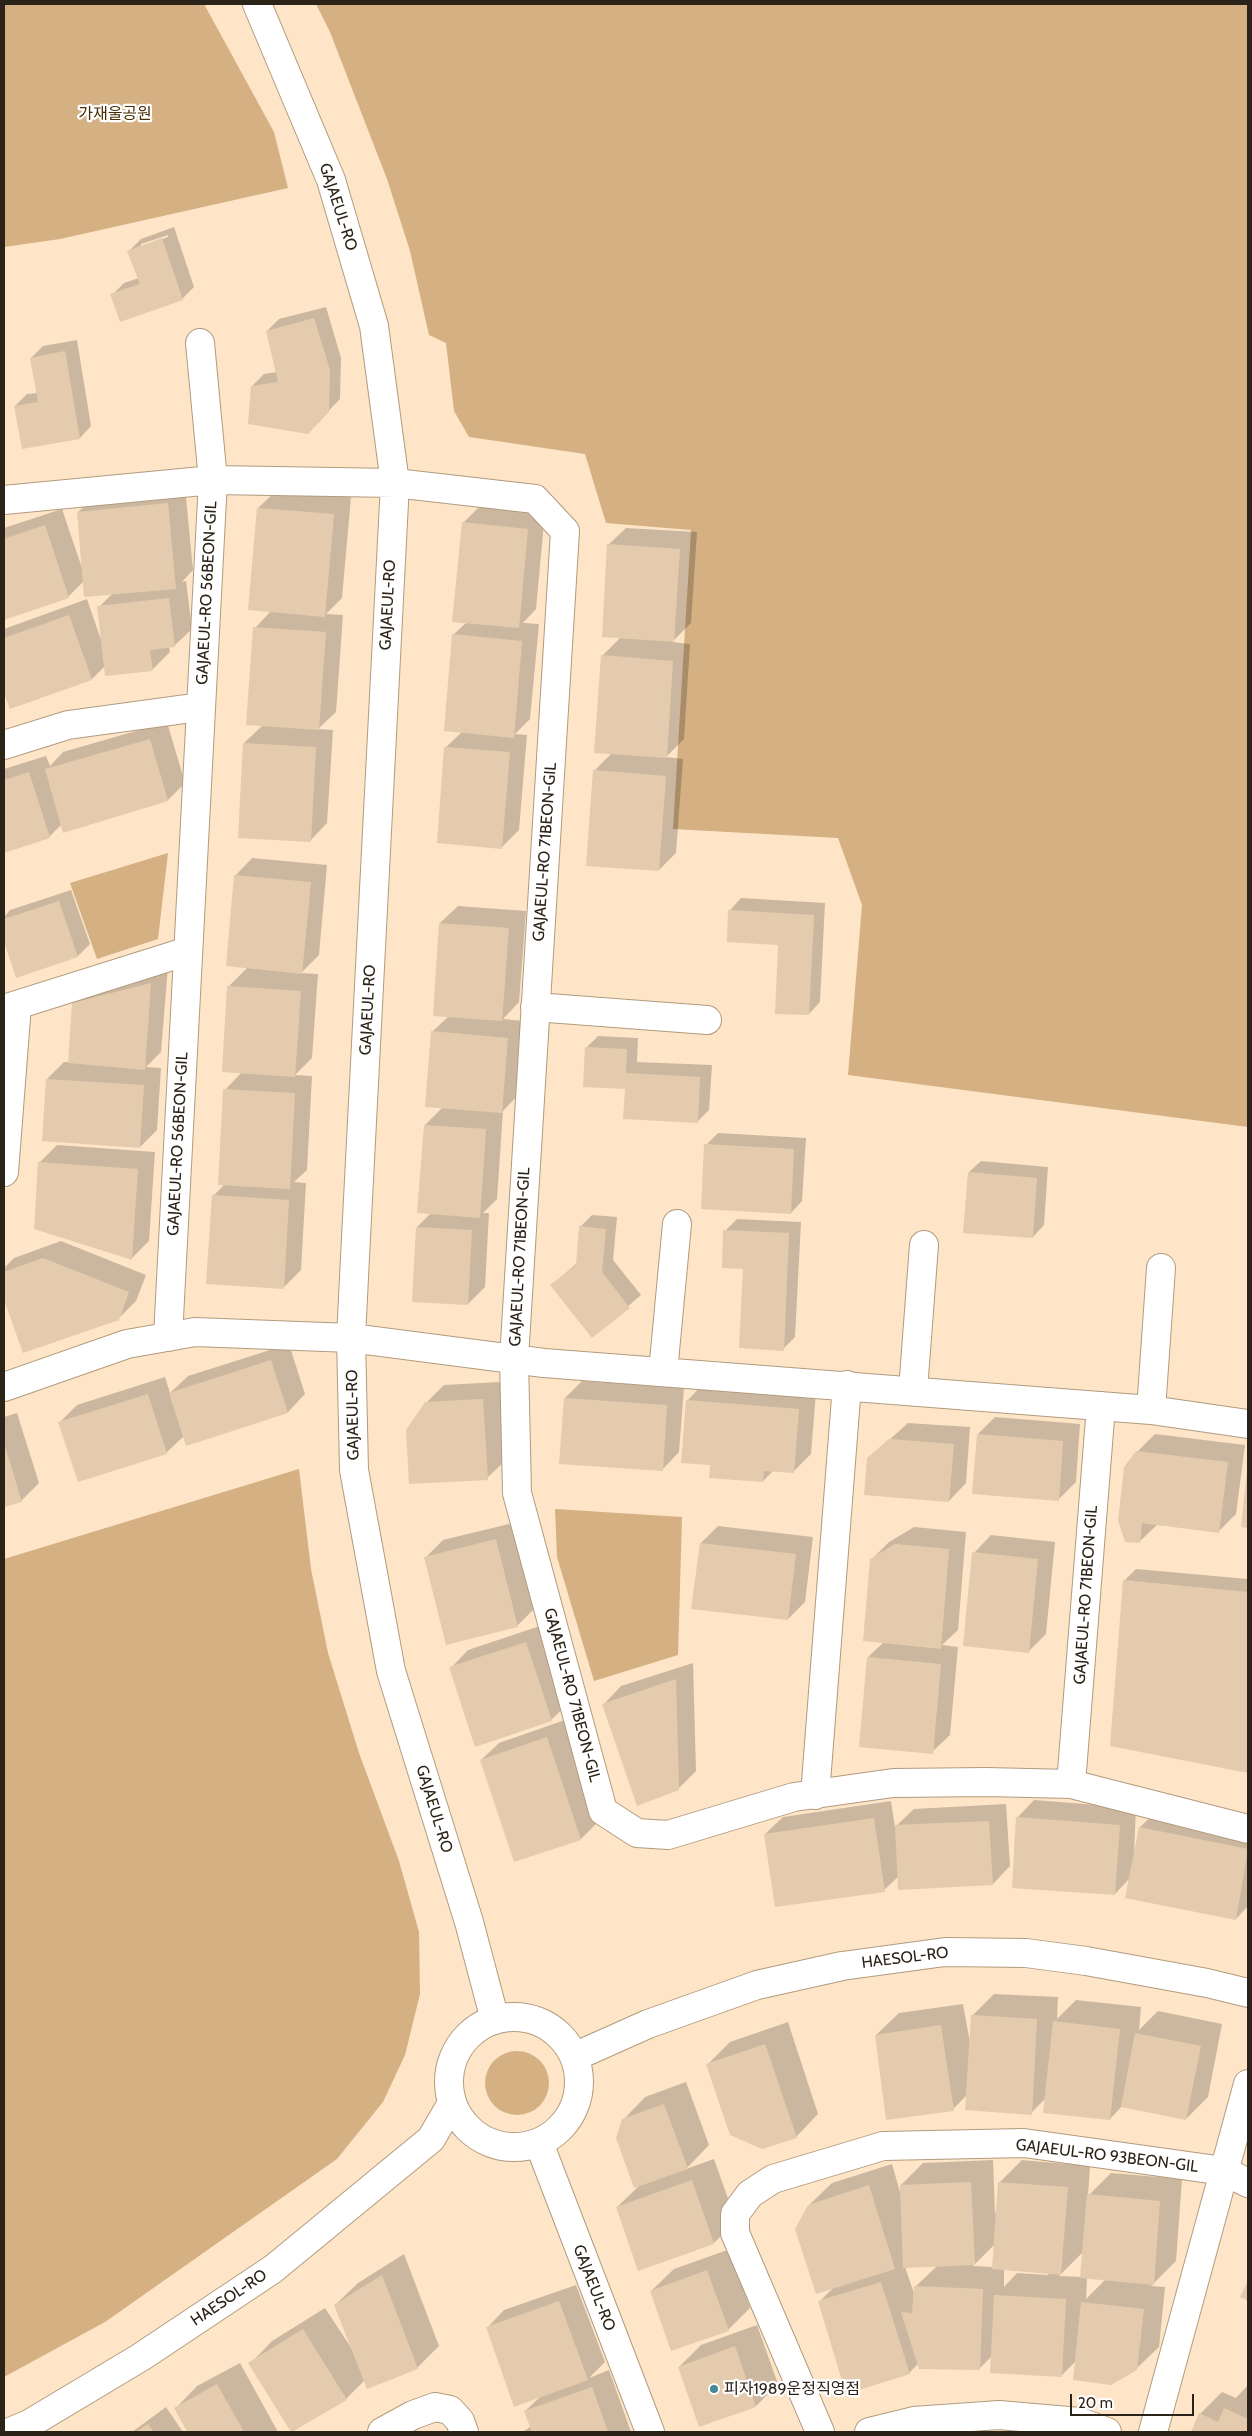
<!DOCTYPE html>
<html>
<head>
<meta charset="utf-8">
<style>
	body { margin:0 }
	#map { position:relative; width:1252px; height:2436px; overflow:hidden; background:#fee5c7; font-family:Cabin,sans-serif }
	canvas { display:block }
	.frame { position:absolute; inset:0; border:5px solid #2c2318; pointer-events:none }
	.scale { position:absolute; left:1070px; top:2394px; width:124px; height:22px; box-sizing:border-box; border:2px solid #2c2318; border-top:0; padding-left:6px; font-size:15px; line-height:18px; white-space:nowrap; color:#2c2318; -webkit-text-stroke:4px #fff; paint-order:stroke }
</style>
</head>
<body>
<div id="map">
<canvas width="1252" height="2436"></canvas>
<div class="frame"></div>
<div class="scale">20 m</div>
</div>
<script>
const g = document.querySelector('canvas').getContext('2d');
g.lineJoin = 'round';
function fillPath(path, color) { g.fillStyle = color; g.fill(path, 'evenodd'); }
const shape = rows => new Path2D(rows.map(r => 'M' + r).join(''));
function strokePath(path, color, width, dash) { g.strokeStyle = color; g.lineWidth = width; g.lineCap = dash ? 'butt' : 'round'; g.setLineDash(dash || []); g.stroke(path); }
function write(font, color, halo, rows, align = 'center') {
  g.font = font + ' Cabin,"Noto Sans KR",sans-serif'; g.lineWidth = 4.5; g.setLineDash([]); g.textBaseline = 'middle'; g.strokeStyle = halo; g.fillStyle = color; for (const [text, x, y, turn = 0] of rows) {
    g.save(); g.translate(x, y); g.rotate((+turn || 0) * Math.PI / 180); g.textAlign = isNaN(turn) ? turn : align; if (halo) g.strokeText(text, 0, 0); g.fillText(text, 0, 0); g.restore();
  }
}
fillPath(shape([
	[4,4,204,4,274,132,288,188,60,239,4,247],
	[316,4,1248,4,1248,1127,848,1075,862,905,838,838,673,829,691,530,606,523,585,454,469,437,454,411,446,343,429,335,410,251,387,179,330,32],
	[168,853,158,939,97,959,70,883],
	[299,1469,311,1569,328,1653,359,1753,399,1861,419,1932,420,1994,405,2055,383,2102,337,2159,105,2322,4,2377,4,1559],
	[555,1509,682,1517,678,1655,594,1681,557,1557],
	'485 2083a32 32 0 1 1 64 0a32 32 0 1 1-64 0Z'
]), '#d4b083');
fillPath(shape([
	[174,227,194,287,182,299,112,295,124,283,139,278,129,251,141,239],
	[168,235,168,237,141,247,141,244],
	[326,307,341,358,340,399,319,421,252,386,264,374,277,372,267,331,279,319],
	[77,340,91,426,80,438,15,406,27,394,38,393,31,358,43,346],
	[185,487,193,570,182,582,186,581,192,629,174,646,169,647,170,652,152,670,105,666,92,679,10,708,4,689,4,629,87,599,101,640,99,607,112,594,84,581,68,597,4,619,4,528,62,509,82,568,78,512,96,495],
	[276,491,351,497,342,598,326,614,343,615,336,712,318,729,333,730,327,823,310,841,244,743,263,725,255,628,271,611,258,508],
	[481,505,545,512,536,609,523,623,539,624,530,719,515,734,527,735,519,830,502,847,445,748,462,732,453,635,467,622,463,523],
	[626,528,697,532,691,623,672,642,690,644,684,739,666,757,683,759,676,853,659,870,594,771,612,753,602,656,621,637,608,545],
	[167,722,185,783,168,800,62,824,49,837,4,852,4,769,46,756,50,766,63,752],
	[252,858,327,865,319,955,301,973,318,974,312,1058,295,1075,312,1076,307,1170,294,1182,306,1183,301,1270,283,1288,213,1196,225,1184,225,1090,242,1072,229,986,248,967,235,876],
	[71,890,90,944,78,956,17,976,4,937,4,917,10,910],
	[741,898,825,903,820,1002,809,1014,780,944,730,910],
	[458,906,526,911,519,1002,503,1019,524,1021,519,1094,503,1111,497,1199,483,1213,489,1213,485,1287,468,1304,417,1227,431,1213,425,1125,443,1107,432,1032,449,1016,440,923],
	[168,967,161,1052,146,1067,161,1068,157,1130,140,1147,47,1079,64,1062,69,1062,73,1004,91,986],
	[598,1036,638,1038,637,1062,712,1065,709,1110,698,1121,626,1088,586,1048],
	[718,1133,806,1138,802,1201,791,1213,706,1145],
	[57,1145,155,1152,149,1241,132,1258,39,1163],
	[981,1161,1048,1167,1044,1225,1033,1237,969,1172],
	[592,1215,617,1217,613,1260,641,1295,592,1337,552,1285,577,1263,580,1227],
	[737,1219,801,1222,795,1337,783,1349,725,1231],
	[61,1241,146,1275,136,1301,118,1319,23,1352,4,1297,4,1268,14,1258],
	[289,1344,305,1394,288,1412,184,1436,166,1453,60,1422,77,1405,165,1377,170,1393,188,1376],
	[582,1381,684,1388,679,1452,662,1470,565,1398],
	[500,1382,505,1461,487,1478,426,1403,444,1385],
	[704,1383,816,1392,811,1454,793,1472,774,1470,763,1481,711,1464,687,1401],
	[17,1413,39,1483,21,1501,4,1506,4,1417],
	[995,1417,1080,1424,1076,1482,1058,1500,978,1434],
	[908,1423,970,1427,966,1483,949,1501,868,1459],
	[1155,1434,1245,1445,1236,1514,1219,1531,1157,1525,1139,1542,1137,1452],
	[1248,1471,1248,1526,1243,1526],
	[513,1523,534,1609,517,1626,426,1557,443,1540],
	[718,1526,813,1537,805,1602,788,1619,701,1543],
	[914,1527,966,1532,958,1630,942,1645,958,1647,950,1735,932,1752,868,1657,884,1642,871,1560,889,1542],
	[991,1535,1055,1542,1046,1634,1028,1652,974,1553],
	[1136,1569,1248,1579,1248,1772,1111,1745,1124,1581],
	[543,1625,569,1703,551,1720,451,1668,468,1650],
	[693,1663,696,1771,678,1789,604,1704,621,1686],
	[565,1720,598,1822,581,1839,481,1760,499,1743],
	[1034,1800,1136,1808,1134,1853,1140,1827,1158,1810,1248,1828,1248,1906,1236,1919,1130,1878,1115,1894,1017,1818],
	[891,1801,895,1827,914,1809,1006,1804,1010,1866,993,1884,899,1876,884,1890,765,1834,783,1817],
	[994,1994,1058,1997,1057,2019,1076,2000,1141,2007,1139,2030,1158,2011,1222,2024,1208,2097,1186,2119,1122,2106,1110,2119,1046,2098,1031,2113,967,2095,953,2109,876,2035,899,2013,963,2004,970,2043,972,2016],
	[788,2022,818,2114,796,2137,708,2064,730,2042],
	[686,2082,709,2145,686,2169,714,2159,736,2221,714,2243,639,2269,617,2207,640,2185,623,2120,645,2097],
	[993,2160,995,2213,997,2213,1000,2182,1022,2160,1090,2166,1088,2196,1111,2173,1182,2179,1176,2261,1151,2286,1165,2287,1159,2347,1136,2369,1076,2361,1061,2376,992,2356,979,2369,919,2363,909,2373,819,2302,834,2287,809,2205,832,2183,892,2164,900,2192,901,2185,923,2163],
	[995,2244,993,2267,973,2266],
	[1084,2251,1081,2277,1059,2276],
	[937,2266,915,2287,915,2296,905,2267],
	[1004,2269,1048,2273,1048,2275,1017,2273,1004,2287],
	[1087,2277,1106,2279,1086,2299],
	[730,2249,750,2308,728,2330,651,2291,674,2269],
	[404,2254,439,2346,417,2368,365,2380,346,2399,292,2432,250,2364,272,2341,325,2308,352,2349,335,2305,358,2283],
	[576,2285,605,2362,589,2378,609,2370,631,2432,523,2432,531,2426,525,2411,541,2396,487,2328,504,2310],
	[757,2325,778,2384,756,2406,700,2426,679,2367,701,2345],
	[240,2363,278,2432,188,2432,175,2409,197,2386],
	[1247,2386,1248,2432,1192,2432,1200,2414,1222,2392,1236,2398],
	[166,2407,183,2432,132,2432]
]), '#0003');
fillPath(shape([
	[162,238,183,300,120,322,110,294,140,284,127,251],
	[314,318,330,370,329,412,308,434,248,424,251,386,278,382,266,331],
	[65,351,80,439,22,449,14,406,38,402,30,358],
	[168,503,176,589,84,597,77,512],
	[257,508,334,514,325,617,248,610],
	[462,522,528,529,519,628,452,622],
	[45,525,69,598,4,620,4,539],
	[607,544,680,549,674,642,602,637],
	[169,598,175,647,150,650,153,671,105,676,97,606],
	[69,615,92,680,10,709,4,693,4,638],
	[253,627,326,632,319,730,246,725],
	[452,634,522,641,514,738,444,731],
	[601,655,673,661,667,758,594,753],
	[150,739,168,801,63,833,45,769],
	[243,743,316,747,311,842,238,838],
	[444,747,510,752,502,849,437,843],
	[593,770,666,776,659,871,586,866],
	[29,772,50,838,4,853,4,780],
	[234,875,311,882,302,974,226,966],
	[59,901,78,957,16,978,4,941,4,919],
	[728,910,814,915,809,1015,775,1014,778,945,727,942],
	[439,923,509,928,502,1021,433,1016],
	[151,983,145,1070,68,1063,72,1003],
	[227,986,301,991,295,1077,222,1072],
	[431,1031,508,1038,502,1113,425,1107],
	[585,1047,627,1049,626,1073,700,1077,698,1123,623,1119,625,1089,583,1087],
	[46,1079,144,1085,140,1148,42,1141],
	[223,1089,295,1093,290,1189,218,1185],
	[424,1125,486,1129,480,1218,417,1213],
	[704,1144,794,1149,791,1214,701,1209],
	[38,1162,138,1169,132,1260,34,1229],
	[968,1172,1037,1178,1033,1238,963,1233],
	[212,1195,289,1200,284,1289,206,1284],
	[579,1226,606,1229,602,1272,630,1308,592,1338,550,1285,576,1265],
	[416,1227,472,1230,468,1305,412,1302],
	[723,1230,789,1233,784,1351,739,1348,743,1269,722,1268],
	[43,1258,129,1292,119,1320,23,1353,4,1300,4,1272],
	[271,1360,288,1413,186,1446,169,1393],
	[148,1394,167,1454,78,1482,58,1422],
	[564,1398,667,1405,663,1471,559,1464],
	[483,1399,488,1480,409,1484,406,1430,425,1402],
	[686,1400,799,1409,794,1473,764,1471,763,1482,709,1478,710,1465,681,1463],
	[977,1434,1063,1441,1059,1501,972,1494],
	[889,1439,954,1444,949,1502,864,1495,867,1458],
	[4,1443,22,1502,4,1507],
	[1136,1451,1228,1462,1219,1533,1142,1523,1140,1543,1125,1542,1118,1521,1124,1467],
	[1247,1471,1248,1472,1248,1528,1241,1527],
	[496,1539,518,1627,446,1645,424,1557],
	[700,1543,796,1554,788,1620,691,1609],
	[895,1544,949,1549,941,1649,863,1641,870,1559],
	[972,1552,1038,1559,1029,1653,963,1646],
	[1123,1580,1248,1592,1248,1773,1110,1746],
	[526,1642,552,1721,475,1747,449,1667],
	[867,1657,941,1664,933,1754,859,1747],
	[676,1679,679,1790,637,1806,602,1704],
	[547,1737,581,1840,514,1862,480,1760],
	[1016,1817,1120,1825,1115,1895,1012,1888],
	[874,1818,885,1892,775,1907,764,1834],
	[989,1821,993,1885,898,1890,895,1825],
	[1139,1827,1248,1849,1236,1920,1125,1898],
	[971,2015,1037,2019,1032,2115,965,2110],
	[1053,2021,1120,2029,1110,2120,1043,2113],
	[941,2025,954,2111,886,2120,875,2035],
	[1135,2033,1201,2046,1186,2120,1121,2107],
	[765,2044,797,2138,762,2149,730,2135,706,2064],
	[664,2104,688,2169,634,2188,616,2138,622,2119],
	[692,2180,714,2244,638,2271,616,2207],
	[971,2182,975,2265,903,2268,900,2185],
	[998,2182,1068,2187,1061,2275,992,2269],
	[869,2185,895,2269,816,2294,795,2229,808,2205],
	[1087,2194,1160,2201,1154,2285,1080,2278],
	[707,2270,729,2331,671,2351,650,2291],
	[382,2275,418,2369,367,2389,334,2305],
	[1248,2281,1248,2301,1240,2297],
	[881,2282,910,2374,846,2394,818,2301],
	[914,2286,983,2289,980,2370,919,2369,901,2312,912,2313],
	[994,2295,1066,2299,1062,2377,990,2373],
	[559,2301,588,2380,514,2407,486,2327],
	[1081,2302,1144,2309,1137,2370,1111,2385,1073,2380],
	[303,2329,347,2400,291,2432,248,2363],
	[735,2346,756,2407,699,2427,678,2367],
	[217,2384,244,2432,187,2432,174,2408],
	[592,2387,608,2432,532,2432,524,2411],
	[1224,2408,1248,2419,1248,2432,1191,2432,1199,2413,1218,2422],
	[148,2424,154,2432,136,2432]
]), '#e4cbad');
const street = shape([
	[257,4,331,180,374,326,395,483,355,1257,351,1338,354,1470,391,1671,469,1922,495,2020],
	[4,500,213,480,395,483,535,499,565,531,514,1359,517,1493,603,1811,637,1833,668,1835,794,1797,893,1783,986,1782,1071,1784,1248,1829],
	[4,745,68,725,200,707],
	[535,1007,707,1020],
	[4,1009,188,951],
	[4,1172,17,1005],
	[168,1337,213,480,200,343],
	[663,1372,677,1224],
	[4,1387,127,1344,195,1332,351,1338,544,1363,1151,1410,1248,1424],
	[913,1390,924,1245],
	[1151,1410,1161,1268],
	[1071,1784,1101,1406],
	[815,1795,847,1385],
	'449 2082a65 65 0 1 1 130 0a65 65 0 1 1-130 0Z',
	[574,2057,648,2024,757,1985,842,1966,945,1952,1026,1953,1086,1961,1207,1983,1248,1993],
	[539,2143,650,2432],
	[10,2432,29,2424,141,2357,273,2269,431,2139,452,2103],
	[382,2432,413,2415,435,2407,450,2410,460,2421,464,2432],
	[820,2432,735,2233,735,2214,750,2194,773,2179,883,2146,1024,2143,1224,2171,1248,2183],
	[869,2432,914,2421,999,2415,1080,2422,1107,2432],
	[1153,2432,1248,2084]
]);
strokePath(street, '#b29b7e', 30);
strokePath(street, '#fff', 28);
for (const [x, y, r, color] of [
	[714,2389,5,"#448b93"]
]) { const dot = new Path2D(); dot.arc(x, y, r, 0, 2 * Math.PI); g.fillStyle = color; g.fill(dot); strokePath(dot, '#fff', 2); }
write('16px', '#472e05', '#fff', [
	["가재울공원",115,114]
]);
write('16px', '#2c2318', '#fff', [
	["GAJAEUL-RO",338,207,72],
	["GAJAEUL-RO 56BEON-GIL",207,593,-87],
	["GAJAEUL-RO",388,605,-87],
	["GAJAEUL-RO 71BEON-GIL",545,852,-86],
	["GAJAEUL-RO",368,1010,-87],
	["GAJAEUL-RO 56BEON-GIL",178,1144,-87],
	["GAJAEUL-RO 71BEON-GIL",520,1257,-87],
	["GAJAEUL-RO",353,1415,-91],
	["GAJAEUL-RO 71BEON-GIL",1086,1595,-86],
	["GAJAEUL-RO 71BEON-GIL",572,1695,75],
	["GAJAEUL-RO",434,1809,73],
	["HAESOL-RO",905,1958,-7],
	["GAJAEUL-RO 93BEON-GIL",1107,2156,7],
	["GAJAEUL-RO",594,2288,69],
	["HAESOL-RO",229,2298,-34]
]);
write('16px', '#2c2318', '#fff', [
	["피자1989운정직영점",724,2389]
], 'left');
</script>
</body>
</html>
